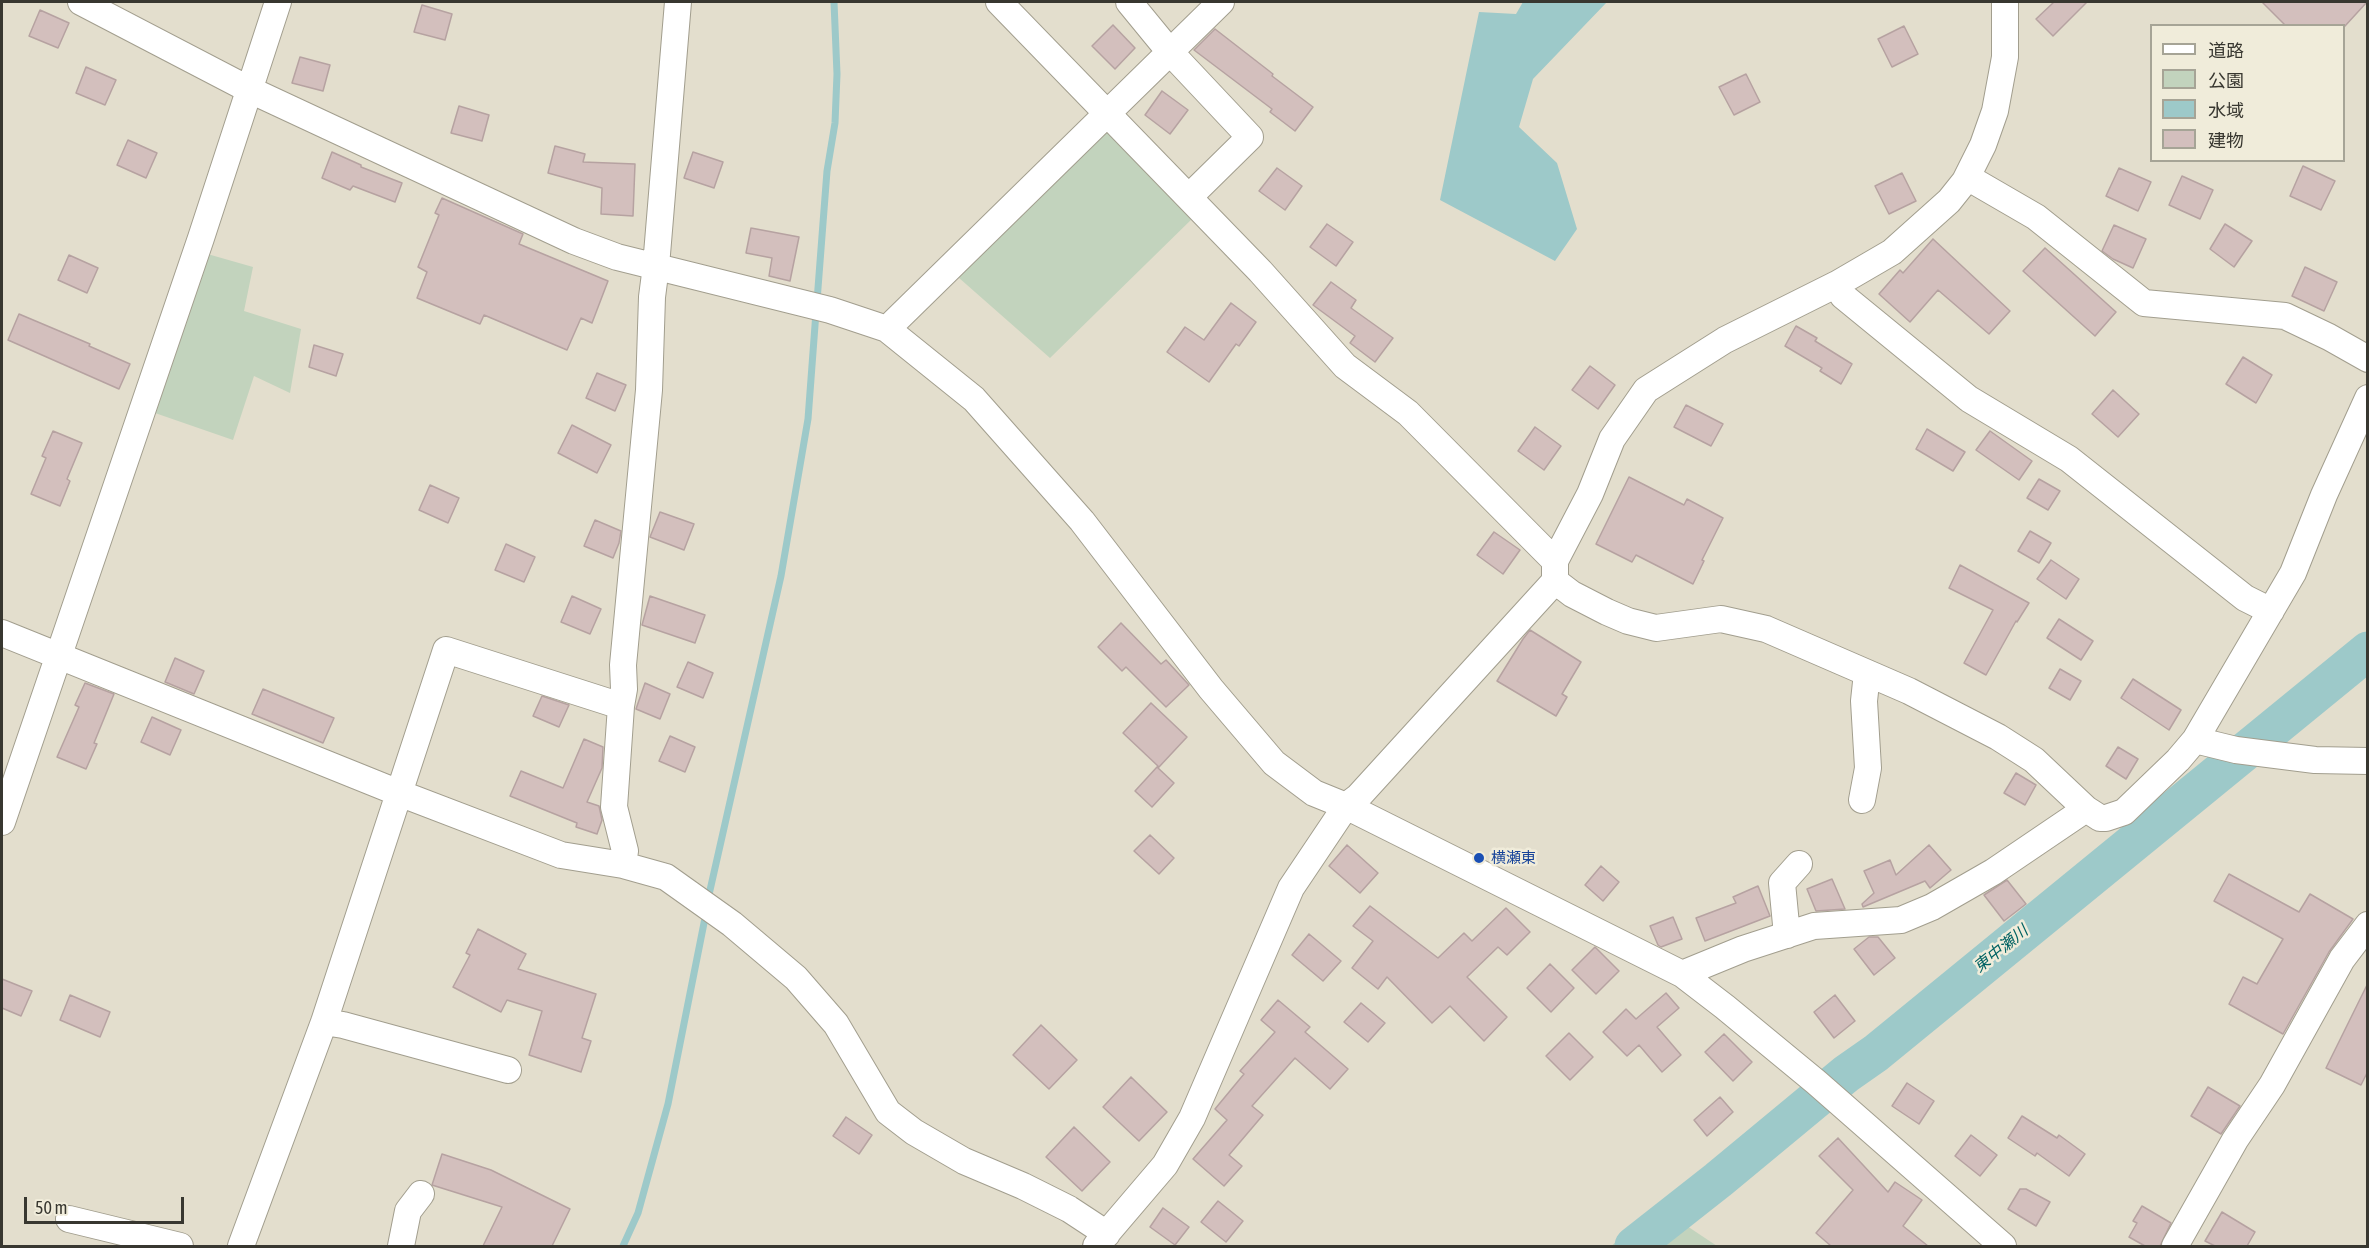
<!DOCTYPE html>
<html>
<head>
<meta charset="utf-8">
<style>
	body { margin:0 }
	#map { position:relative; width:2369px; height:1248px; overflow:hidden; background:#e3decd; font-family:"Asap Condensed","Noto Sans JP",sans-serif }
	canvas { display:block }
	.frame { position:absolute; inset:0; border:3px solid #383730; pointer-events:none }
	.legend { position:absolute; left:2150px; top:24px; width:195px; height:138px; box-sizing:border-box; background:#f0ecda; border:2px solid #a6a496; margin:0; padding:8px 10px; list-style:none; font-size:18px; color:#383730 }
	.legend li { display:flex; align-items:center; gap:12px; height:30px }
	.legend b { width:30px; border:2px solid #a6a496 }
	.scale { position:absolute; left:24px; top:1197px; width:160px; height:27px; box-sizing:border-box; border:3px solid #383730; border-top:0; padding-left:8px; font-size:18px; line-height:21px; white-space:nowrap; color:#383730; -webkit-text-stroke:4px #f0ecda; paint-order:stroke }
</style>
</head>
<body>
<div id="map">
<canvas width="2369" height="1248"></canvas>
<div class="frame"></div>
<ul class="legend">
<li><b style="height:8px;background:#fff"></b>道路</li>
<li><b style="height:16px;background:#c2d3bd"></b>公園</li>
<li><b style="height:16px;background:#9dc9c9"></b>水域</li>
<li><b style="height:16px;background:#d3bfbd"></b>建物</li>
</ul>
<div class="scale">50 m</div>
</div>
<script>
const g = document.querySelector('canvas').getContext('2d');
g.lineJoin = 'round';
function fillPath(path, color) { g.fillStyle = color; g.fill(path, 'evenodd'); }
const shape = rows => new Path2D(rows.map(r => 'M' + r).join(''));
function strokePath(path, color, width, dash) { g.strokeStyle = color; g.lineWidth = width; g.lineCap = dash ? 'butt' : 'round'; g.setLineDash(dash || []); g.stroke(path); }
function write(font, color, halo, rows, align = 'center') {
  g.font = font + ' "Asap Condensed","Noto Sans JP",sans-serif'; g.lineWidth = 5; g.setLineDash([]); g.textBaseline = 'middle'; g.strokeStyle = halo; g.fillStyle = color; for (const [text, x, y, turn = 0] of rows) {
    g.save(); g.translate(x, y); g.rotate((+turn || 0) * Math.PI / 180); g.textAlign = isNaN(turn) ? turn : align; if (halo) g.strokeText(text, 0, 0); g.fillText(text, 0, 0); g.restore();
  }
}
fillPath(shape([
	[1099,130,1112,130,1196,215,1050,358,950,270],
	[204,253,253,267,244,311,301,329,290,393,254,376,233,440,155,413],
	[1660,1208,1717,1246,1611,1246]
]), '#c2d3bd');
fillPath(shape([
	[1523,2,1607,2,1533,79,1519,127,1557,163,1577,229,1555,261,1440,200,1479,12,1516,14]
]), '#9dc9c9');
strokePath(shape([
	[817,301,827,171,835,123,837,74,834,2],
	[708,899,781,576,808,419,816,312],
	[623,1246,638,1213,668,1104,706,913]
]), '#9dc9c9', 7);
strokePath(shape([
	[1634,1246,1718,1180,1846,1074,1876,1053,2368,651]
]), '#9dc9c9', 39);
const building = shape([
	[2054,2,2087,2,2053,36,2036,19,2054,2],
	[2262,2,2367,2,2345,26,2286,26,2262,2],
	[422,5,452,14,445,40,414,32,422,5],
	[40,10,69,23,58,48,29,36,40,10],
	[1113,25,1135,48,1115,69,1092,46,1113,25],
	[1904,26,1918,54,1892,67,1878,39,1904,26],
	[1215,29,1273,74,1272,76,1313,107,1295,131,1270,112,1272,109,1194,50,1215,29],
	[300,57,330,65,323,91,292,83,300,57],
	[86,67,116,80,105,105,76,93,86,67],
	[1746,74,1760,102,1734,115,1719,87,1746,74],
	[1162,91,1188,110,1170,134,1145,115,1162,91],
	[459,106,489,115,482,141,451,133,459,106],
	[128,140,157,153,146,178,117,165,128,140],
	[555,146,585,154,583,162,635,164,633,216,601,214,602,188,548,173,555,146],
	[332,152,361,165,361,167,402,183,395,202,353,186,350,190,322,178,332,152],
	[693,152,723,162,714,188,684,178,693,152],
	[2303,166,2335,181,2321,210,2290,196,2303,166],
	[1277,168,1302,186,1285,210,1259,191,1277,168],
	[2119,168,2151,182,2138,211,2106,196,2119,168],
	[1902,173,1916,201,1889,214,1875,186,1902,173],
	[2182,176,2213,190,2200,219,2169,205,2182,176],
	[442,198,523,234,519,244,608,281,592,323,581,318,567,350,484,315,480,324,417,298,427,272,418,267,439,215,435,213,442,198],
	[1327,224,1353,242,1336,266,1310,247,1327,224],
	[2225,224,2252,241,2234,267,2210,249,2225,224],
	[2114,225,2146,239,2133,268,2113,259,2102,251,2114,225],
	[751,228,799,237,790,281,769,276,772,258,746,253,751,228],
	[1933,239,2010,311,1989,334,1938,290,1910,322,1879,294,1900,270,1903,273,1933,239],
	[2045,248,2116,312,2095,336,2023,271,2045,248],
	[69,255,98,268,87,293,58,280,69,255],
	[2305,267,2337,282,2324,311,2292,296,2305,267],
	[1331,282,1356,300,1351,308,1393,338,1375,362,1350,343,1355,336,1313,305,1331,282],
	[1231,303,1256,322,1239,346,1236,344,1209,382,1167,352,1185,327,1204,340,1231,303],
	[19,314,90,344,89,346,130,364,119,389,8,340,19,314],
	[1796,326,1817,338,1815,341,1852,364,1841,384,1820,371,1822,368,1785,346,1796,326],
	[314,345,343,354,336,376,309,367,314,345],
	[2243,357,2272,375,2256,403,2226,384,2243,357],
	[1590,366,1615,385,1598,409,1572,390,1590,366],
	[597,373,626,385,615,411,586,398,597,373],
	[2113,390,2139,414,2118,437,2092,414,2113,390],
	[1686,405,1723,424,1711,446,1674,427,1686,405],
	[572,425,611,445,597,473,558,453,572,425],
	[1535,427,1561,446,1544,470,1518,451,1535,427],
	[1927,429,1965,452,1953,471,1916,449,1927,429],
	[53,431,82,443,67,479,70,481,60,506,31,494,46,458,42,456,53,431],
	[1990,431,2032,461,2019,480,1976,450,1990,431],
	[1629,477,1684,505,1687,499,1723,518,1702,560,1704,561,1693,584,1636,555,1632,562,1596,544,1629,477],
	[2039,479,2060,491,2048,510,2027,498,2039,479],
	[430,485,459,498,448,523,419,510,430,485],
	[660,512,694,524,684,550,650,537,660,512],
	[595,520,621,531,619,543,613,558,584,546,595,520],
	[2030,531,2051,543,2039,563,2018,551,2030,531],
	[1494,532,1520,550,1503,574,1477,555,1494,532],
	[506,544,535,557,524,582,495,570,506,544],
	[2051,560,2079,579,2066,599,2037,579,2051,560],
	[1960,565,2029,603,2017,622,2016,621,1986,675,1964,663,1993,610,1949,588,1960,565],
	[572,596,601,609,590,634,561,622,572,596],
	[650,596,705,615,695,643,642,625,650,596],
	[2059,619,2093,641,2081,660,2047,638,2059,619],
	[1121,623,1161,664,1166,660,1189,685,1166,707,1126,667,1122,671,1098,647,1121,623],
	[1530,630,1581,662,1562,694,1567,697,1556,716,1497,681,1523,639,1530,630],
	[175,658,204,671,194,694,165,682,175,658],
	[688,662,713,673,703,698,677,687,688,662],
	[2060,669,2081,681,2070,700,2049,688,2060,669],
	[2133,679,2181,710,2169,730,2121,698,2133,679],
	[85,683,114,694,94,743,97,744,86,769,57,757,79,707,75,705,85,683],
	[645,683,670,694,660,719,636,709,645,683],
	[263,689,334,718,323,743,252,714,263,689],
	[542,696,569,705,559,727,533,716,542,696],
	[1151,703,1187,737,1159,767,1123,733,1151,703],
	[152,717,181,730,170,755,141,742,152,717],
	[670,736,695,747,685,772,659,761,670,736],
	[584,739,603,747,602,768,587,802,599,806,602,820,597,834,576,827,577,823,510,796,521,771,563,788,584,739],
	[2118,747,2138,759,2126,779,2106,766,2118,747],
	[1157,767,1174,783,1152,807,1135,791,1157,767],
	[2016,773,2036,785,2025,805,2004,793,2016,773],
	[1150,835,1174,858,1159,874,1134,851,1150,835],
	[1347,845,1378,873,1360,893,1329,866,1347,845],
	[1929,845,1951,870,1930,888,1925,881,1863,907,1862,904,1874,893,1864,871,1890,860,1896,875,1929,845],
	[1601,866,1619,882,1603,901,1585,885,1601,866],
	[2229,874,2299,912,2310,894,2353,919,2329,952,2283,1034,2229,1004,2243,977,2257,984,2283,939,2214,901,2229,874],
	[1832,879,1845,909,1816,911,1807,889,1832,879],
	[2007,880,2026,904,2004,921,1984,895,2007,880],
	[1758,886,1770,916,1705,941,1696,918,1736,903,1733,897,1758,886],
	[1370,906,1438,958,1464,933,1472,941,1506,908,1530,932,1507,955,1498,947,1467,977,1507,1017,1484,1041,1450,1006,1432,1023,1387,977,1378,989,1352,968,1373,941,1353,926,1370,906],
	[1673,917,1682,939,1661,947,1658,945,1650,926,1673,917],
	[478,929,526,954,518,969,596,994,582,1038,591,1041,581,1072,529,1055,542,1011,507,1000,501,1012,453,987,470,955,466,953,478,929],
	[1309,934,1341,961,1323,981,1292,955,1309,934],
	[1869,937,1878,937,1895,958,1874,975,1854,949,1869,937],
	[1595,947,1619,971,1596,994,1572,970,1595,947],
	[1550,964,1574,988,1551,1012,1527,988,1550,964],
	[2,979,32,991,21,1016,2,1008,2,979],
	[2367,985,2367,1073,2361,1085,2326,1068,2367,985],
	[1666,993,1679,1008,1657,1027,1681,1055,1662,1072,1639,1045,1627,1056,1603,1032,1626,1009,1636,1019,1666,993],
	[70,995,110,1012,100,1037,60,1020,70,995],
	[1835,995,1855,1021,1834,1038,1814,1012,1835,995],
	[1278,1000,1310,1027,1305,1032,1348,1069,1330,1089,1295,1058,1252,1106,1263,1115,1229,1155,1242,1166,1224,1186,1193,1159,1227,1120,1215,1109,1244,1074,1240,1071,1275,1032,1261,1020,1278,1000],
	[1361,1003,1385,1023,1368,1042,1344,1022,1361,1003],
	[1041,1025,1077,1060,1049,1089,1013,1055,1041,1025],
	[1569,1033,1593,1057,1570,1080,1546,1056,1569,1033],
	[1724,1034,1752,1062,1733,1081,1705,1052,1724,1034],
	[1131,1077,1167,1112,1139,1141,1103,1107,1131,1077],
	[1907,1083,1934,1101,1919,1124,1892,1106,1907,1083],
	[2208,1087,2240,1106,2221,1134,2191,1116,2208,1087],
	[1720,1097,1733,1112,1707,1136,1694,1120,1720,1097],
	[2022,1116,2057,1138,2059,1135,2085,1154,2069,1176,2037,1153,2035,1156,2008,1138,2022,1116],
	[846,1117,872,1135,859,1154,833,1136,846,1117],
	[1074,1127,1110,1162,1082,1191,1046,1157,1074,1127],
	[1971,1135,1997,1155,1980,1176,1955,1156,1971,1135],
	[1838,1138,1888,1192,1895,1182,1922,1200,1903,1226,1928,1246,1831,1246,1816,1233,1853,1190,1819,1156,1838,1138],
	[442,1154,491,1170,570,1209,552,1246,483,1246,502,1207,432,1185,442,1154],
	[2020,1189,2026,1189,2050,1202,2036,1226,2008,1209,2020,1189],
	[1218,1201,1243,1221,1226,1242,1201,1222,1218,1201],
	[2142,1206,2171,1223,2160,1246,2145,1246,2129,1237,2137,1223,2133,1221,2142,1206],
	[1163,1208,1189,1227,1175,1245,1150,1227,1163,1208],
	[2222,1212,2255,1232,2247,1246,2215,1246,2205,1241,2222,1212]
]);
fillPath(building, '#d3bfbd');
strokePath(building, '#b6a2a1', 1.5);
const minor = shape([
	[81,2,248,89,574,241,617,257,830,310,887,329,974,399,1082,521,1211,689,1274,763,1314,793,1346,806,1682,974,1725,1007,1816,1082,2003,1246],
	[999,2,1260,271,1345,366,1408,413,1555,561],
	[1129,2,1170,52,1250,137,1189,197],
	[1967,177,2036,217,2144,303,2285,316,2329,337,2368,359],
	[1837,284,1843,296,1969,399,2069,459,2245,598,2271,611],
	[887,329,1221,2],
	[1555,581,1572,594,1607,612,1628,621,1656,628,1721,619,1766,629,1909,691,1998,737,2034,760,2086,809,2100,818,2106,818,2124,812,2178,760,2195,740,2293,573,2324,495,2368,398],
	[2,633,399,793,561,855,623,865,666,877,732,924,796,978,836,1024,888,1112,914,1132,964,1161,1023,1186,1069,1209,1107,1234],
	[2195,740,2236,750,2315,760,2368,761],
	[1862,800,1868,768,1864,701,1867,673],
	[2,822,201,238,278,2],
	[623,865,625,851,614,807,621,706,624,689,623,665,649,390,652,297,656,266,678,2],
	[1787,935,1782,883,1799,864],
	[1682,974,1743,949,1814,926,1901,920,1932,907,1993,872,2086,809],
	[324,1022,343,1025,508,1070],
	[69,1219,180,1246],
	[241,1246,324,1022,446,650,621,706],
	[401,1246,408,1211,421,1194],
	[1096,1246,1165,1165,1192,1118,1291,888,1346,806,1358,797,1555,581,1555,561,1590,494,1612,439,1646,390,1725,340,1837,284,1892,252,1949,201,1965,181,1983,145,1995,111,2005,57,2005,2],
	[2175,1246,2235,1140,2272,1085,2342,959,2368,925]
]);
strokePath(minor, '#a29e8e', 28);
strokePath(minor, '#fff', 26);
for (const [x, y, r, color] of [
	[1479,858,6,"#1a4fb4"]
]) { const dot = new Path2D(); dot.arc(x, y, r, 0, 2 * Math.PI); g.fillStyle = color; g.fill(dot); strokePath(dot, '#f0ecda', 2); }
write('15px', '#164399', '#f0ecda', [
	["横瀬東",1491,858]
], 'left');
write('italic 16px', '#006262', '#f0ecda', [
	["東中瀬川",2001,949,-39]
]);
</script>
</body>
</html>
